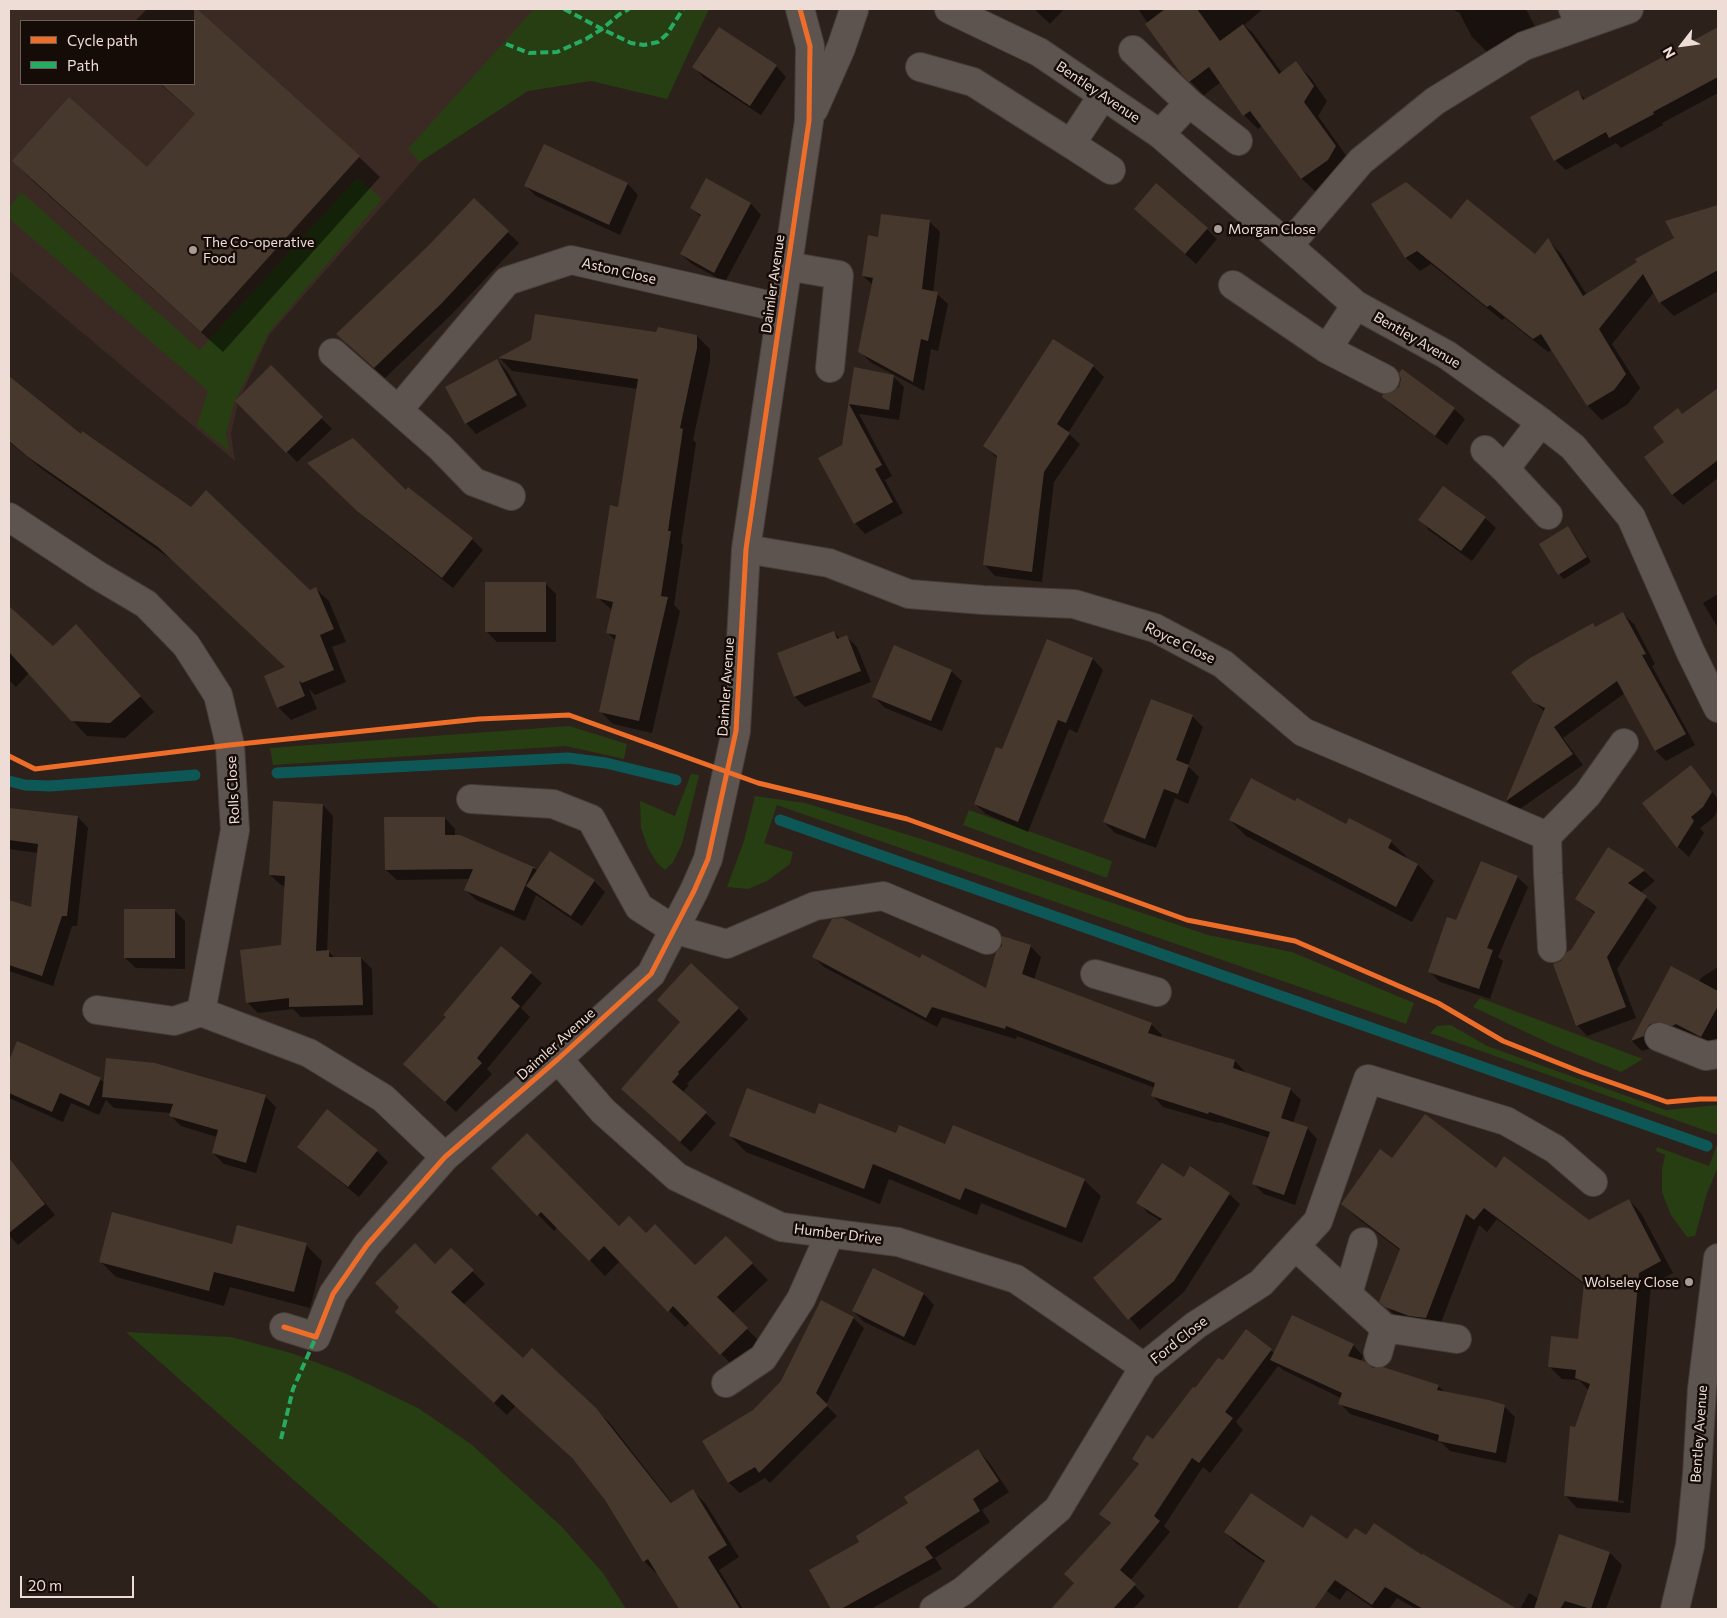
<!DOCTYPE html>
<html>
<head>
<meta charset="utf-8">
<style>
	body { margin:0 }
	#map { position:relative; width:1727px; height:1618px; overflow:hidden; background:#2d211c; font-family:Commissioner,sans-serif }
	canvas { display:block }
	.frame { position:absolute; inset:0; border:10px solid #eeddd7; pointer-events:none }
	.legend { position:absolute; left:20px; top:20px; width:175px; height:65px; box-sizing:border-box; background:#150b07; border:1px solid #6c5f5a; margin:0; padding:6px 9px; list-style:none; font-size:15px; color:#eeddd7 }
	.legend li { display:flex; align-items:center; gap:10px; height:25px }
	.legend b { width:25px; border:1px solid #6c5f5a }
	.north { position:absolute; left:1657px; top:20px; width:50px; height:50px; -webkit-text-stroke:4px #150b07; paint-order:stroke; rotate:240deg; font-size:14px; font-weight:700; line-height:20px; text-align:center; color:#eeddd7 }
	.north::after { content:''; display:block; margin:auto; width:18px; height:22px; background:#eeddd7; clip-path:polygon(50% 0,100% 100%,50% 72%,0 100%) }
	.scale { position:absolute; left:20px; top:1576px; width:114px; height:22px; box-sizing:border-box; border:2px solid #eeddd7; border-top:0; padding-left:6px; font-size:15px; line-height:18px; white-space:nowrap; color:#eeddd7; -webkit-text-stroke:4px #150b07; paint-order:stroke }
</style>
</head>
<body>
<div id="map">
<canvas width="1727" height="1618"></canvas>
<div class="frame"></div>
<ul class="legend">
<li><b style="height:6px;background:#ee6e29"></b>Cycle path</li>
<li><b style="height:6px;background:#26ab63"></b>Path</li>
</ul>
<div class="north">N</div>
<div class="scale">20 m</div>
</div>
<script>
const g = document.querySelector('canvas').getContext('2d');
g.lineJoin = 'round';
function fillPath(path, color) { g.fillStyle = color; g.fill(path, 'evenodd'); }
const shape = rows => new Path2D(rows.map(r => 'M' + r).join(''));
function strokePath(path, color, width, dash) { g.strokeStyle = color; g.lineWidth = width; g.lineCap = dash ? 'butt' : 'round'; g.setLineDash(dash || []); g.stroke(path); }
function write(font, color, halo, rows, align = 'center') {
  g.font = font + ' Commissioner,sans-serif'; g.lineWidth = 5; g.setLineDash([]); g.textBaseline = 'middle'; g.strokeStyle = halo; g.fillStyle = color; for (const [text, x, y, turn = 0] of rows) {
    g.save(); g.translate(x, y); g.rotate((+turn || 0) * Math.PI / 180); g.textAlign = isNaN(turn) ? turn : align; if (halo) g.strokeText(text, 0, 0); g.fillText(text, 0, 0); g.restore();
  }
}
fillPath(shape([
	[12,9,555,9,269,335,238,402,231,434,235,461,9,271,9,13],
	[21,21,194,21,194,84,21,84]
]), '#3b2a23');
fillPath(shape([
	[534,9,709,9,667,99,591,81,528,91,420,162,408,149],
	[357,178,382,199,269,332,234,403,226,434,229,451,197,425,208,391,9,218,9,208,21,192,200,350],
	[569,726,627,744,624,759,566,746,273,765,270,748],
	[691,774,699,775,682,844,673,862,665,870,657,863,648,848,641,828,640,801,675,816],
	[755,796,805,803,931,842,1208,935,1292,952,1414,1003,1406,1024,777,805,764,843,793,852,790,864,767,881,748,889,727,887,744,841],
	[969,810,1112,861,1107,878,963,825],
	[1480,998,1643,1059,1621,1072,1553,1045,1473,1007],
	[1451,1025,1487,1046,1666,1110,1718,1105,1718,1135,1430,1033,1437,1026],
	[1718,1142,1718,1167,1707,1193,1695,1236,1687,1237,1671,1215,1662,1192,1662,1170,1665,1155,1656,1151,1657,1147,1709,1166],
	[126,1332,231,1337,291,1353,347,1374,418,1408,471,1444,562,1527,603,1573,626,1609,440,1609]
]), '#273e12');
fillPath(shape([
	[147,9,195,9,359,157,380,177,223,352,34,182,13,161,147,169,196,115,160,84,194,84,194,21,135,21],
	[1034,9,1064,9,1050,24],
	[1138,9,1263,9,1244,25,1253,33,1282,73,1296,63,1310,77,1327,101,1318,116,1350,161,1341,174,1316,192,1302,179,1263,125,1258,129,1244,115,1221,82,1204,95,1183,74],
	[1453,9,1526,9,1536,29,1488,53,1472,37,1459,12,1457,12],
	[1718,28,1718,93,1662,123,1663,125,1621,148,1616,143,1566,170,1555,160,1578,92,1586,100],
	[776,66,786,77,761,115,704,78,694,67],
	[545,146,628,184,638,195,620,235,536,196,526,186],
	[707,180,751,204,761,215,725,282,692,264,681,254,701,217,691,208],
	[474,200,519,243,451,315,385,378,348,345,428,248],
	[1372,204,1451,220,1535,256,1548,240,1561,254,1587,295,1676,239,1667,222,1718,206,1718,291,1674,316,1660,302,1654,292,1612,344,1640,388,1628,404,1602,420,1588,406,1553,349,1548,352,1505,318,1502,320,1431,264,1420,271,1406,258],
	[1135,209,1207,229,1217,239,1196,264],
	[929,221,940,232,933,293,937,294,948,304,938,351,931,349,924,391,870,362,860,351,873,285,863,276],
	[657,334,697,336,710,349,710,361,693,440,696,443,681,543,683,545,674,605,680,611,652,733,613,724,600,711,616,641,607,632,613,611,597,597,619,508,638,389,512,371,500,358,532,341],
	[497,360,507,371,527,406,476,434,466,423],
	[1093,366,1104,377,1068,433,1080,444,1054,482,1042,582,995,576,985,565,998,459,984,446],
	[271,367,332,429,297,462,237,401],
	[855,368,893,376,904,387,899,420,859,414,892,476,885,480,903,513,865,534,855,523,843,446],
	[9,377,81,436,310,591,316,589,329,601,346,642,332,647,346,682,315,695,309,689,317,709,291,720,278,707,286,668,172,560,42,469,9,442],
	[1716,391,1718,393,1718,478,1683,505,1672,494,1666,443,1678,410,1683,415],
	[1383,397,1454,409,1465,419,1447,445,1394,407],
	[310,463,406,492,408,489,472,539,483,550,453,588,369,521],
	[1485,518,1496,528,1472,561,1430,531,1420,520],
	[1568,528,1573,533,1591,562,1564,579,1559,574],
	[545,583,556,594,556,642,497,642,486,631],
	[1718,594,1718,628,1703,603],
	[9,608,53,647,91,641,154,712,125,738,87,736,29,673,16,687,9,680],
	[1623,614,1634,624,1655,664,1652,666,1695,745,1666,761,1656,751,1625,693,1563,738,1583,765,1517,811,1507,801,1545,712,1534,702,1596,628],
	[834,632,840,639,846,636,857,647,871,682,805,707,795,697],
	[1048,641,1093,659,1103,670,1077,733,1069,729,1028,832,986,814,975,804,1003,751],
	[951,671,962,681,942,731,885,708,874,697],
	[1192,716,1203,727,1188,766,1199,777,1188,804,1175,798,1156,848,1115,833,1104,822],
	[1691,766,1718,799,1718,810,1713,818,1700,828,1704,833,1689,857,1678,847,1644,803],
	[1295,803,1347,826,1391,842,1407,857,1407,859,1418,865,1434,881,1412,922,1246,836,1230,820],
	[323,805,333,816,327,952,329,952,335,958,361,958,372,969,373,1015,301,1017,293,1009,258,1013,247,1002,282,946,285,886,281,885,270,875],
	[9,810,78,817,88,828,77,926,72,926,53,986,9,971,9,901,32,909,38,853,9,849],
	[445,818,455,829,455,836,460,836,535,869,538,871,594,881,605,892,582,926,536,895,525,921,476,900,465,889,470,879,397,880,386,870],
	[1609,848,1644,871,1655,881,1640,893,1657,907,1617,969,1636,1018,1587,1036,1577,1025,1562,962,1572,951,1595,914,1577,898],
	[1517,877,1528,887,1498,957,1503,961,1490,999,1440,982,1430,972,1457,921],
	[174,910,185,921,185,969,136,968,125,958],
	[1030,946,1041,957,1034,980,1151,1024,1162,1035,1160,1038,1235,1061,1245,1072,1245,1074,1290,1089,1301,1100,1293,1123,1307,1128,1317,1139,1295,1205,1264,1194,1253,1183,1269,1138,1219,1122,1219,1123,1163,1107,1153,1096,1155,1088,1017,1036,1016,1039,942,1017,937,1027,824,967,814,957,920,960,986,990],
	[501,948,542,983,521,1008,530,1017,487,1069,492,1074,456,1112,416,1074,448,1018],
	[1718,967,1718,1036,1712,1047,1654,1047,1642,1051,1632,1041,1672,968,1699,982,1701,978],
	[738,1008,748,1019,687,1084,689,1085,683,1092,716,1123,691,1152,633,1100],
	[18,1043,100,1079,105,1083,265,1096,276,1107,256,1173,224,1164,213,1153,217,1137,181,1126,171,1116,171,1113,114,1108,106,1100,99,1115,71,1103,63,1122,9,1098,9,1064],
	[327,1111,377,1151,388,1162,359,1197,310,1157,299,1147],
	[816,1115,946,1146,953,1127,1085,1181,1101,1196,1082,1243,981,1203,977,1215,889,1179,880,1204,746,1152,730,1136],
	[9,1159,55,1215,18,1245,9,1235],
	[1392,1159,1496,1169,1589,1221,1629,1200,1641,1213,1673,1273,1651,1285,1630,1513,1577,1508,1565,1495,1576,1429,1589,1391,1579,1380,1562,1379,1549,1366,1580,1341,1585,1285,1497,1219,1487,1232,1479,1225,1438,1330,1399,1319,1381,1302,1401,1251,1355,1216,1342,1204],
	[1576,1496,1624,1501,1624,1503,1576,1498],
	[493,1168,619,1228,646,1234,696,1267,726,1237,768,1280,732,1314,763,1345,737,1370,690,1322,685,1327,620,1261,605,1276,558,1227,554,1231],
	[1184,1178,1229,1194,1240,1204,1184,1292,1140,1330,1094,1278,1161,1221,1148,1213,1138,1202],
	[233,1245,306,1245,322,1261,310,1308,230,1287,224,1306,116,1277,100,1261],
	[463,1262,485,1284,463,1305,523,1360,595,1409,609,1422,672,1503,693,1491,705,1503,739,1557,719,1570,743,1609,681,1609,658,1572,656,1573,644,1561,606,1500,576,1462,516,1405,507,1415,409,1324,435,1265],
	[874,1270,924,1294,934,1305,915,1346,864,1322,853,1311],
	[853,1318,864,1328,826,1405,837,1416,770,1483,765,1478,740,1493,729,1483,704,1441,754,1411],
	[1246,1331,1275,1354,1353,1345,1363,1356,1361,1362,1373,1369,1438,1386,1445,1392,1505,1407,1515,1417,1506,1463,1450,1451,1442,1443,1350,1414,1340,1403,1341,1398,1283,1370,1278,1366,1236,1422,1243,1430,1210,1473,1203,1467,1164,1526,1170,1532,1130,1581,1145,1596,1133,1609,1053,1609,1076,1584,1112,1525,1101,1514,1139,1465,1133,1459,1153,1441,1195,1390,1223,1362],
	[978,1450,988,1461,1009,1492,982,1510,990,1522,935,1558,942,1569,871,1609,832,1609,811,1571,861,1543],
	[1303,1529,1348,1541,1366,1537,1422,1557,1424,1555,1515,1609,1416,1609,1397,1598,1389,1609,1375,1609,1347,1590,1340,1600,1322,1588,1310,1609,1238,1609,1265,1563,1237,1544,1225,1532],
	[1560,1536,1610,1553,1622,1565,1606,1609,1520,1609,1529,1593,1539,1599]
]), '#0007');
strokePath(shape([
	[277,773,568,758,606,763,676,780],
	[9,781,25,785,50,786,195,775],
	[780,820,1707,1146]
]), '#0d5857', 11);
fillPath(shape([
	[194,9,197,9,360,156,201,332,12,161,69,97,147,167,195,114,161,84,194,84],
	[1165,9,1197,9,1220,41,1243,24,1279,74,1296,61,1314,86,1304,102,1336,146,1328,160,1301,179,1250,111,1243,116,1209,67,1189,82,1182,75,1145,24],
	[719,27,777,65,750,106,692,67],
	[1718,27,1718,77,1653,112,1654,114,1609,138,1606,132,1554,161,1530,117,1578,90,1583,100],
	[544,144,628,183,609,225,524,186],
	[706,178,751,203,714,273,680,254,701,215,690,208],
	[1406,182,1451,219,1467,199,1535,254,1548,238,1583,296,1637,262,1635,259,1674,238,1665,221,1718,205,1718,270,1659,303,1643,274,1599,329,1626,374,1614,390,1587,406,1541,334,1533,339,1490,305,1487,307,1417,251,1405,258,1371,204],
	[1156,183,1208,228,1185,254,1134,209],
	[474,198,509,231,441,304,374,368,336,334,427,247],
	[881,214,930,220,922,289,938,292,928,341,921,339,913,382,858,352,873,278,862,276,868,235,878,237],
	[535,314,656,332,658,327,697,335,697,348,680,428,683,429,668,531,671,531,661,596,668,597,639,721,599,712,616,635,606,633,613,602,596,598,610,505,618,507,638,379,498,358,531,340],
	[1053,339,1094,365,1057,424,1070,433,1044,472,1032,572,983,565,997,456,983,446],
	[497,359,517,395,465,424,445,387],
	[271,365,323,417,286,453,235,401],
	[854,367,894,375,889,410,849,404,882,465,875,469,893,502,854,524,818,458,842,445],
	[1402,369,1455,408,1435,436,1382,397,1383,394,1393,392,1399,387,1401,379,1399,373],
	[9,376,81,434,82,431,191,507,206,490,310,590,316,587,334,629,320,635,334,670,302,683,299,681,305,696,277,708,264,676,285,667,158,547,28,457,9,441],
	[1718,388,1718,460,1672,495,1644,457,1664,442,1653,427,1678,408,1682,414],
	[353,438,406,490,408,487,473,538,442,578,357,511,307,463],
	[1443,486,1486,517,1461,551,1418,520],
	[1568,526,1587,557,1558,575,1539,544],
	[485,582,546,582,546,632,485,632],
	[9,606,53,646,76,624,141,696,110,723,71,721,9,652],
	[1623,612,1646,654,1642,655,1686,734,1655,751,1617,681,1554,727,1573,754,1506,801,1545,708,1533,702,1511,672,1530,658,1593,623,1595,627],
	[834,631,837,639,847,635,861,671,794,697,777,653],
	[1047,639,1093,658,1066,723,1058,720,1018,822,974,804,996,747,1002,749],
	[894,645,952,670,931,721,872,697],
	[1151,699,1193,715,1176,760,1189,765,1178,794,1164,789,1145,839,1103,822],
	[1691,765,1712,792,1703,807,1691,817,1694,821,1677,848,1642,803],
	[1251,778,1295,801,1297,798,1346,824,1349,818,1392,840,1388,848,1418,864,1396,907,1229,820],
	[273,801,323,804,316,951,329,950,329,957,361,957,363,1005,289,1007,289,998,246,1003,240,950,281,945,285,876,269,875],
	[9,808,78,816,67,916,62,916,42,976,9,965,9,900,31,907,38,844,9,840],
	[384,817,445,817,445,835,460,835,536,868,533,868,514,911,464,890,473,869,385,870],
	[1608,847,1645,870,1628,883,1647,896,1607,957,1626,1007,1576,1026,1553,964,1561,961,1567,952,1571,950,1595,912,1575,899],
	[550,851,595,880,571,916,526,886],
	[1481,861,1518,876,1487,948,1493,950,1479,989,1428,972,1447,917,1456,920],
	[124,909,175,909,175,958,124,958],
	[843,918,920,958,922,954,986,988,996,952,1002,946,1002,936,1031,945,1022,974,1152,1023,1148,1033,1235,1060,1233,1068,1291,1088,1281,1118,1308,1127,1284,1195,1252,1184,1270,1132,1209,1112,1208,1114,1151,1096,1155,1083,1006,1026,1005,1029,932,1007,926,1018,812,957,832,919],
	[501,946,532,972,511,998,520,1006,477,1058,482,1063,445,1102,403,1064,446,1017,443,1015],
	[691,963,739,1008,678,1072,679,1074,672,1082,707,1112,680,1142,621,1089,680,1022,657,1000],
	[1671,966,1718,991,1718,1006,1701,1037,1676,1024,1672,1026,1657,1022,1649,1025,1645,1031,1644,1036,1631,1041],
	[17,1041,101,1078,89,1106,60,1093,52,1112,9,1093,9,1061],
	[106,1058,155,1063,266,1095,246,1163,212,1153,218,1130,169,1116,173,1104,102,1097],
	[747,1088,815,1114,819,1103,896,1133,899,1125,945,1144,953,1125,1085,1179,1066,1228,965,1188,960,1200,873,1164,864,1189,729,1136],
	[327,1109,378,1150,348,1187,297,1147],
	[1425,1114,1496,1168,1504,1156,1589,1220,1629,1199,1661,1261,1639,1273,1618,1501,1564,1496,1570,1426,1575,1427,1590,1384,1575,1378,1576,1370,1548,1367,1551,1336,1578,1339,1584,1283,1484,1208,1474,1220,1466,1214,1426,1318,1409,1316,1385,1307,1379,1302,1400,1249,1341,1204,1380,1149,1392,1158],
	[527,1133,619,1226,629,1216,646,1233,655,1224,695,1265,726,1236,753,1263,717,1297,748,1328,720,1355,673,1306,668,1312,604,1246,589,1261,541,1212,537,1216,491,1168],
	[9,1158,45,1204,9,1233],
	[1162,1163,1184,1177,1190,1166,1230,1193,1174,1281,1128,1320,1093,1278,1162,1219,1136,1203],
	[112,1212,232,1244,237,1225,307,1243,294,1292,214,1272,209,1291,99,1262],
	[415,1243,435,1264,451,1248,474,1270,451,1292,523,1358,532,1348,596,1408,671,1503,693,1489,727,1545,708,1557,740,1609,679,1609,648,1559,643,1562,605,1500,573,1459,502,1394,494,1403,395,1312,399,1307,375,1283],
	[873,1268,924,1293,904,1337,852,1311],
	[821,1300,854,1317,816,1393,828,1405,759,1473,755,1467,728,1483,702,1441,753,1410,781,1381],
	[1292,1315,1354,1344,1348,1356,1366,1362,1373,1368,1383,1367,1439,1385,1437,1390,1489,1400,1505,1405,1496,1453,1438,1441,1439,1435,1338,1404,1342,1393,1270,1360],
	[1246,1329,1272,1349,1225,1412,1233,1418,1199,1463,1192,1458,1154,1516,1160,1521,1120,1570,1136,1584,1113,1609,1051,1609,1074,1583,1064,1574,1111,1523,1099,1514,1139,1464,1132,1459,1147,1435,1153,1439,1193,1387,1195,1388,1218,1358,1223,1360],
	[978,1449,999,1481,973,1499,980,1511,925,1547,933,1558,841,1609,831,1609,809,1570,859,1542,856,1536,908,1503,904,1497],
	[1251,1493,1303,1528,1311,1515,1347,1539,1355,1528,1366,1535,1374,1523,1422,1555,1423,1554,1517,1609,1423,1609,1385,1587,1372,1605,1335,1580,1314,1609,1237,1609,1265,1561,1224,1532],
	[1559,1534,1610,1552,1591,1609,1565,1601,1560,1609,1534,1609]
]), '#47382e');
const minor = shape([
	[949,9,1039,52,1160,134,1356,305,1447,355,1541,422,1573,447,1631,517,1691,653,1718,708],
	[1581,26,1629,9],
	[1133,50,1189,103],
	[920,67,973,82,1071,144,1103,95],
	[814,109,841,48,854,10],
	[1160,134,1189,103,1238,141],
	[1071,144,1111,170],
	[1289,245,1361,161,1435,101,1524,46,1581,26,1573,9],
	[787,266,839,275,830,368],
	[1233,285,1327,349,1356,305],
	[1327,349,1385,379],
	[333,353,398,410,507,281,571,260,781,308],
	[398,410,440,447,474,482,511,496],
	[1541,422,1505,469,1548,515],
	[1485,450,1505,469],
	[9,517,97,575,146,604,186,645,218,695,230,745,235,830,201,1012,309,1053,383,1098,445,1157],
	[746,549,829,563,909,594,983,600,1074,604,1155,628,1223,664,1303,732,1547,836,1587,795,1624,743],
	[471,799,553,804,591,819,639,907,673,929,727,944,815,906,883,896,987,940],
	[1547,836,1548,873,1552,948],
	[1095,974,1157,992],
	[97,1010,174,1021,201,1012],
	[1659,1037,1706,1056,1718,1054],
	[558,1059,603,1111,677,1177,781,1227,898,1242,1016,1279,1144,1367],
	[1295,1246,1385,1328,1457,1339],
	[1348,1294,1363,1242],
	[284,1327,316,1337,333,1294,367,1245,445,1157,558,1059,651,974,694,891,708,859,736,731,746,549,809,121,810,46,800,9],
	[1378,1353,1385,1328],
	[726,1383,763,1358,801,1299,830,1234],
	[934,1609,963,1591,1058,1509,1144,1367,1196,1325,1261,1283,1318,1221,1368,1079,1506,1121,1555,1149,1593,1182],
	[1675,1609,1690,1546,1697,1475,1702,1389,1718,1258]
]);
strokePath(minor, '#483d39', 30);
strokePath(minor, '#5d5450', 28);
strokePath(shape([
	[564,9,602,29,620,14,629,9],
	[506,44,529,53,557,52,586,39,602,29,631,43,644,45,658,42,667,34,683,9],
	[281,1439,293,1389,316,1337]
]), '#26ab63', 4, [8, 4]);
strokePath(shape([
	[9,756,35,769,230,745,479,719,569,715,758,783,907,819,1187,920,1295,941,1438,1003,1503,1041,1581,1072,1667,1102,1700,1099,1718,1099],
	[284,1327,316,1337,333,1294,367,1245,445,1157,558,1059,651,974,694,891,708,859,736,731,746,549,809,121,810,46,800,9]
]), '#ee6e29', 5);
for (const [x, y, r, color] of [
	[1218,229,5,"#aa9b96"],
	[193,250,5,"#aa9b96"],
	[1689,1282,5,"#aa9b96"]
]) { const dot = new Path2D(); dot.arc(x, y, r, 0, 2 * Math.PI); g.fillStyle = color; g.fill(dot); strokePath(dot, '#150b07', 2); }
write('14px', '#eeddd7', '#150b07', [
	["Bentley Avenue",1098,92,34],
	["Aston Close",619,271,13],
	["Daimler Avenue",773,284,-82],
	["Bentley Avenue",1417,340,30],
	["Royce Close",1180,643,26],
	["Daimler Avenue",726,687,-86],
	["Rolls Close",233,790,-93],
	["Daimler Avenue",556,1044,-42],
	["Humber Drive",838,1234,7],
	["Ford Close",1179,1340,-38],
	["Bentley Avenue",1699,1434,-86]
]);
write('14px', '#eeddd7', '#150b07', [
	["Morgan Close",1228,229],
	["The Co-operative",203,242],
	["Food",203,258],
	["Wolseley Close",1679,1282,"right"]
], 'left');
</script>
</body>
</html>
